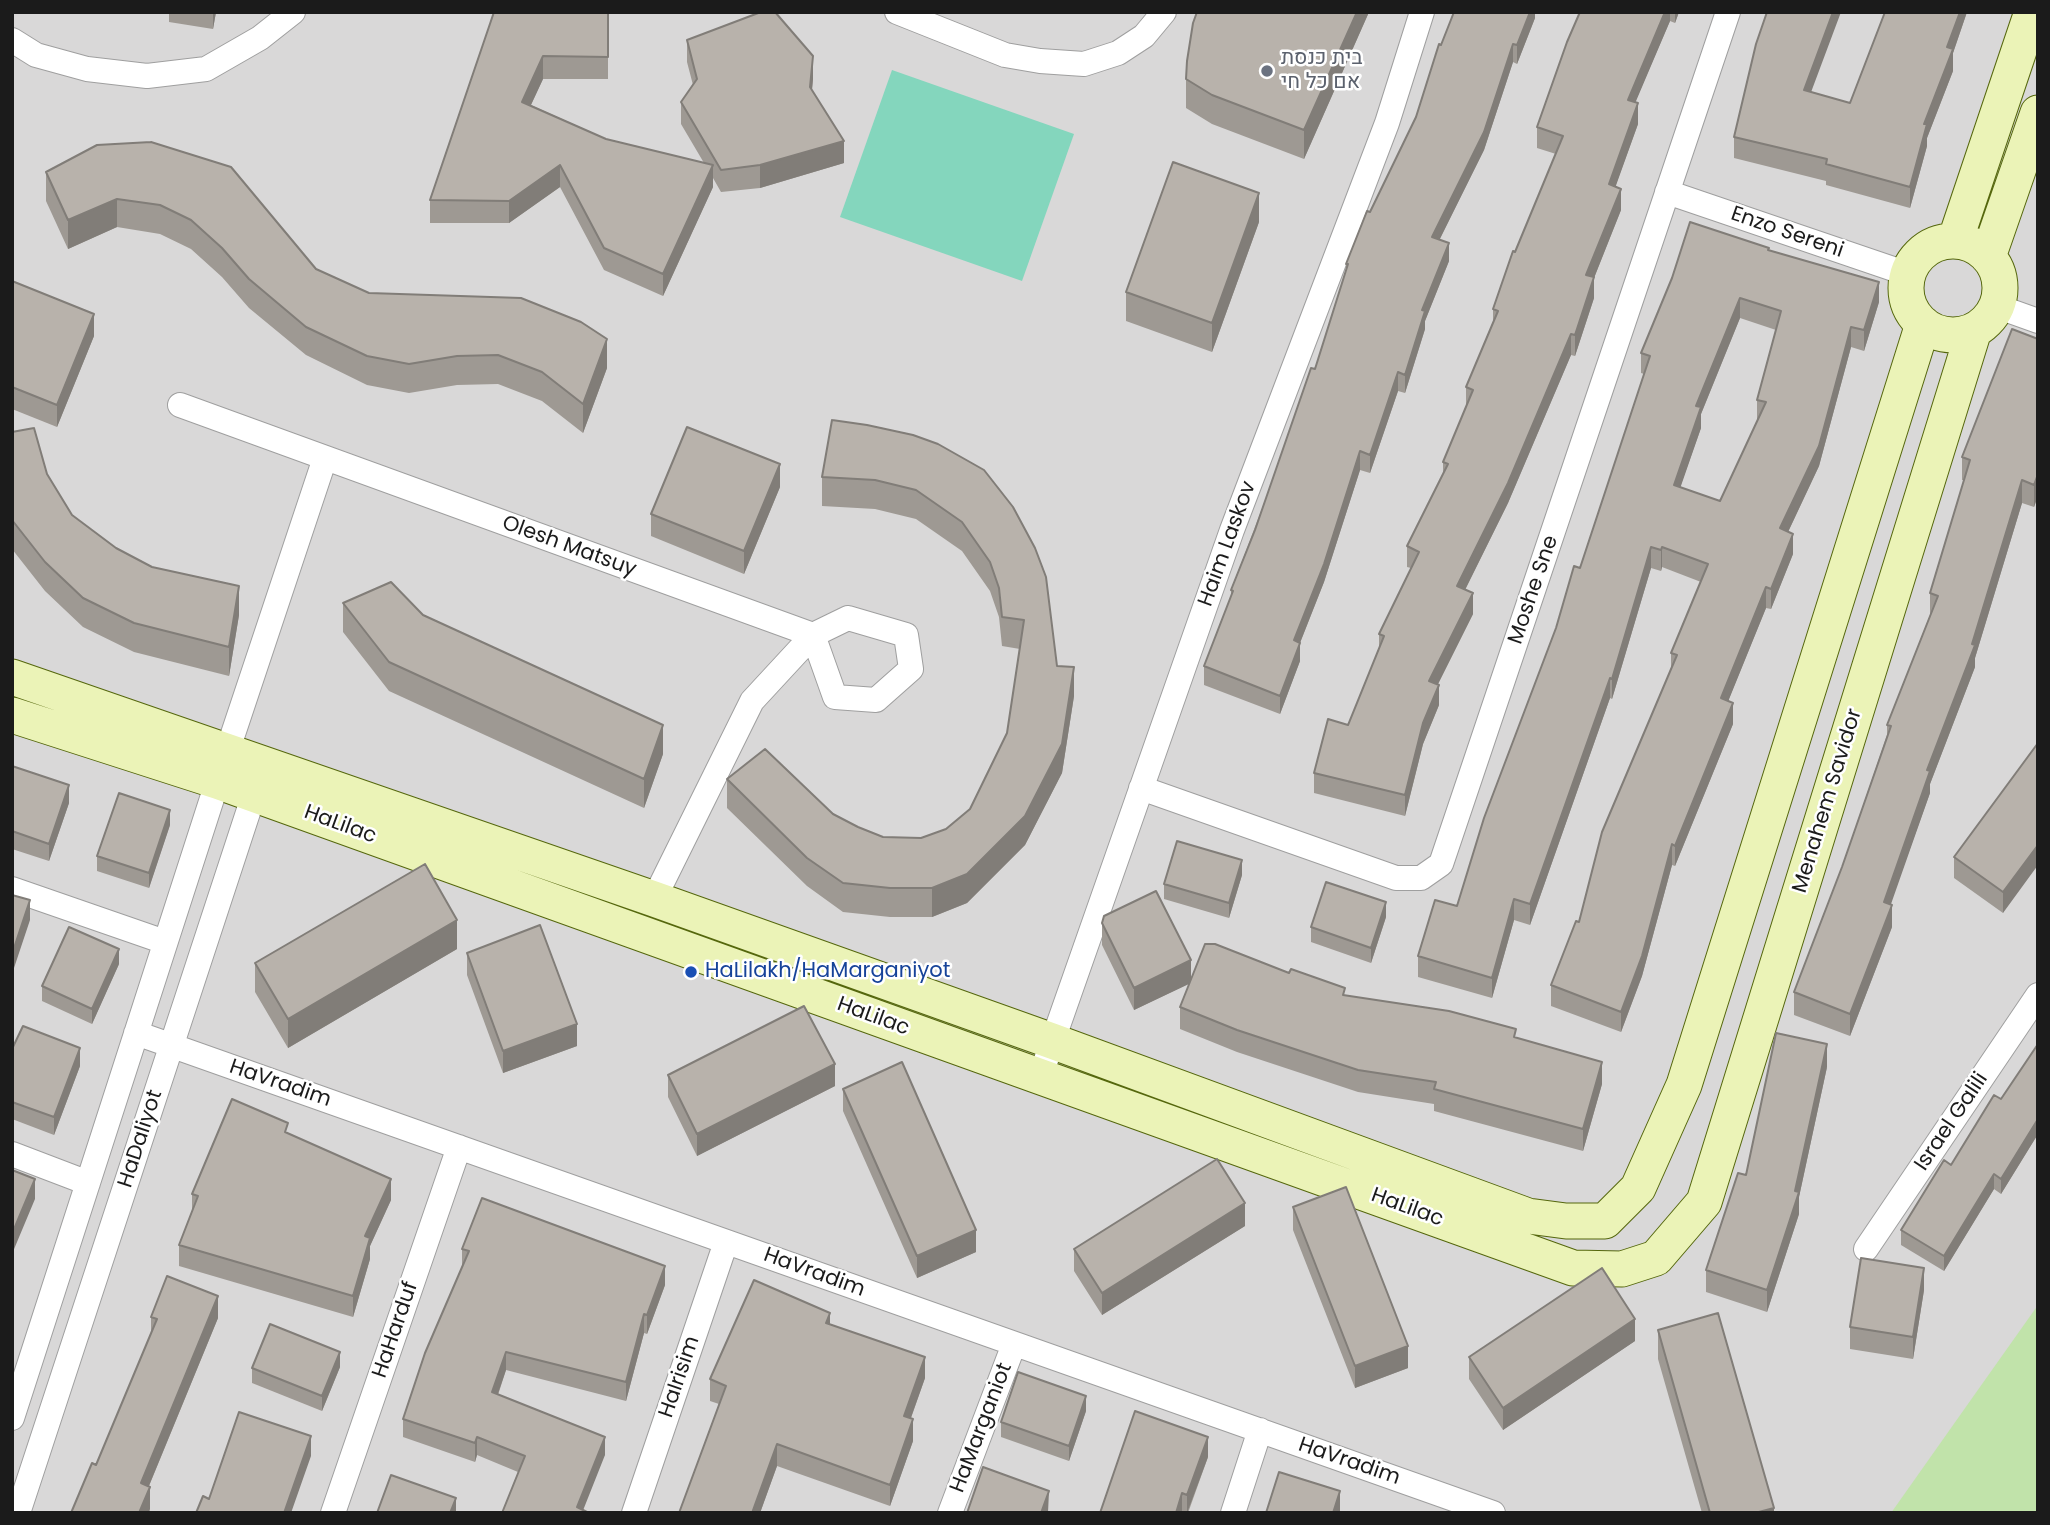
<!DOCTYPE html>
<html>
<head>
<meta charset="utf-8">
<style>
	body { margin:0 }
	#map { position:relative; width:2050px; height:1525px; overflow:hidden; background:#ece9e1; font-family:Poppins,sans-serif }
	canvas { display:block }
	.frame { position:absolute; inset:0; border:14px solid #1b1b1b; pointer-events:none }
</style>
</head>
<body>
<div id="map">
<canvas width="2050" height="1525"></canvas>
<div class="frame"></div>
</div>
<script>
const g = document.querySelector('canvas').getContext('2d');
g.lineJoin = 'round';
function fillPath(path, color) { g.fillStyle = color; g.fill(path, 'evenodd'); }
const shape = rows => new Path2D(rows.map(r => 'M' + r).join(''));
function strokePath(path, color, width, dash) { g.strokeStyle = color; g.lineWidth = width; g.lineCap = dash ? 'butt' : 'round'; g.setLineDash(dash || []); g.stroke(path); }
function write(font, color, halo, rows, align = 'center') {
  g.font = font + ' Poppins,Heebo,sans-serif'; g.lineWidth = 5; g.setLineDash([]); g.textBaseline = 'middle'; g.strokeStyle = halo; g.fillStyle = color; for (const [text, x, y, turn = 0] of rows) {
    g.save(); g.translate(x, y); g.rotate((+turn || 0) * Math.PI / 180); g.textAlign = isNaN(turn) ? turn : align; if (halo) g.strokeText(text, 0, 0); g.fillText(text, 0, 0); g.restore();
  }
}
fillPath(shape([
	[12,12,2038,12,2038,1513,12,1513]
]), '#d9d8d8');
fillPath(shape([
	[2038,1305,2038,1513,1891,1513,1975,1394]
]), '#c1e3aa');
fillPath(shape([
	[892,70,1074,134,1022,281,840,217]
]), '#84d6bd');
const street = shape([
	[897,12,1005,55,1040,61,1084,64,1118,53,1144,36,1164,12],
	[12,40,36,55,87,69,147,76,206,69,260,38,293,12],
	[1667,192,1908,274],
	[1996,306,2038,321],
	[180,405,813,635,752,701,654,899],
	[848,618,906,635,911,669,876,700,835,697,813,635,848,618],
	[1141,788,1396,878,1421,878,1441,864,1728,12],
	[12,889,165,942],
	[136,1033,1493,1513],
	[1040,1077,1232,530,1387,123,1422,12],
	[12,1154,88,1183],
	[1866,1249,2038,995],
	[12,1418,227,752,325,458],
	[18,1513,259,779],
	[333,1513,459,1147],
	[634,1513,726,1242],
	[950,1513,1014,1344],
	[1233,1513,1260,1430]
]);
const secondary = shape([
	[1955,241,2032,12],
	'1906 288a47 47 0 1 1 94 0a47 47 0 1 1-94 0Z',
	[1988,257,2038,113],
	[12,677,654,899,1052,1041,1528,1216,1566,1221,1605,1221,1638,1188,1684,1085,1923,324],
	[12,715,217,781,1573,1268,1622,1269,1656,1258,1704,1202,1974,330]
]);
strokePath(street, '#9f9f9f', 26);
strokePath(secondary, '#55670d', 37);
strokePath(street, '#fff', 24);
strokePath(secondary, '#ebf3b7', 35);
fillPath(shape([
	[169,12,216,12,213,29,169,22],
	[494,12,608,12,608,79,543,79,531,105,606,139,704,163,681,124,681,102,693,85,687,62,687,40,813,79,812,90,844,163,760,188,721,192,713,178,713,187,663,296,604,270,560,187,509,223,430,223,430,200],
	[1369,12,1304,159,1212,124,1186,108,1186,79],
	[1535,12,1535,18,1517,64,1513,62,1484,150,1439,240,1449,261,1425,321,1425,329,1405,393,1398,391,1370,473,1360,470,1324,582,1300,643,1300,661,1280,714,1204,685,1204,666,1231,597,1231,590,1315,369,1346,271,1346,264,1416,117,1441,45],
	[1580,12,1679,12,1675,23,1670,21,1635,102,1638,124,1615,187,1621,210,1594,278,1594,298,1575,356,1571,355,1508,503,1465,590,1473,614,1438,684,1439,705,1423,744,1405,816,1314,793,1314,773,1348,725,1379,649,1379,634,1411,568,1407,567,1407,546,1443,474,1443,462,1466,406,1466,387,1493,322,1493,309,1515,252,1556,154,1537,148,1537,127],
	[1882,12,1967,12,1953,53,1953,71,1927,138,1927,146,1910,208,1826,185,1826,181,1734,158,1734,137,1811,92,1850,103,1885,13],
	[97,145,316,269,369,293,607,368,583,433,542,401,498,384,457,385,409,393,367,385,306,355,249,308,222,277,191,249,160,234,117,227,68,249,46,201,46,172],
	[1259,222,1212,352,1126,321,1126,292],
	[1769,250,1879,302,1864,351,1851,347,1819,466,1788,532,1793,554,1771,609,1766,608,1728,701,1733,724,1675,866,1672,865,1642,976,1621,1032,1551,1006,1551,985,1579,922,1671,668,1671,653,1701,582,1662,567,1661,571,1651,568,1612,699,1610,698,1530,925,1514,920,1492,998,1418,977,1418,956,1457,906,1580,568,1644,374,1641,373,1641,353],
	[1740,318,1776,330,1757,400,1757,420,1758,420,1720,501,1680,487,1701,428,1701,414],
	[12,281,94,336,57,427,12,409],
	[2038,339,2038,496,2034,507,2022,503,1975,658,1975,667,1930,784,1930,793,1890,904,1892,927,1850,1036,1794,1015,1794,992,1842,867,1887,735,1887,725,1930,615,1930,593,1964,480,1962,480,1962,457],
	[12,432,47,474,72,515,116,548,239,615,229,676,134,652,83,627,45,591,12,549],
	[913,435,1057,666,1074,696,1062,773,1025,845,967,903,932,917,890,917,843,912,807,886,727,808,727,779,833,814,858,827,883,837,921,838,946,829,970,809,1007,733,1020,649,1002,646,999,617,990,591,962,551,916,519,875,509,822,506,822,477],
	[780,487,744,574,651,536,651,514],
	[343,603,423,615,663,754,644,808,389,691,343,632],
	[2038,743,2003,913,1954,878,1954,857],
	[12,766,69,803,49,861,12,849],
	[170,825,149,888,97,871,97,856],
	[1242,875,1229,918,1164,899,1164,884],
	[1386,917,1371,963,1311,942,1311,927],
	[1102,923,1191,981,1345,995,1516,1037,1602,1084,1583,1151,1434,1111,1434,1104,1358,1092,1237,1052,1180,1029,1180,1007,1190,983,1134,1010,1102,945],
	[457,949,288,1048,255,992,255,963],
	[467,953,577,1046,503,1073,467,975],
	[119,964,92,1024,42,1001,42,986],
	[2038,1044,2038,1134,2001,1194,1994,1189,1944,1271,1901,1245,1901,1230,2001,1099],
	[12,1049,80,1066,54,1135,12,1119],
	[1827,1067,1799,1197,1799,1214,1767,1312,1706,1292,1706,1270,1746,1175],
	[668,1075,835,1086,697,1156,668,1097],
	[843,1089,976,1252,917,1278,843,1111],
	[288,1133,391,1200,370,1246,370,1259,353,1317,179,1266,179,1245,192,1211,192,1194],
	[1293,1207,1408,1368,1355,1388,1293,1230],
	[1245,1226,1102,1315,1074,1271,1074,1249],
	[462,1249,665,1285,647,1334,644,1333,626,1401,506,1370,498,1395,605,1455,502,1513,518,1472,477,1455,475,1462,403,1437,403,1419,462,1266],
	[1924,1290,1913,1359,1850,1349,1850,1327],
	[151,1317,218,1318,149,1486,150,1509,96,1465,151,1335],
	[830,1325,925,1378,911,1418,913,1441,890,1506,777,1466,760,1513,679,1513,719,1404,710,1401,710,1379],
	[1658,1330,1774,1513,1702,1513,1658,1359],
	[1635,1341,1503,1430,1469,1379,1469,1357],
	[340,1367,322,1411,252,1383,252,1368],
	[1086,1411,1069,1461,1001,1437,1001,1422],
	[1208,1457,1188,1513,1100,1513]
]), '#9e9993');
fillPath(shape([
	[213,12,216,12,213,29],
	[1357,12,1369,12,1304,159,1304,130],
	[1530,12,1535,12,1535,18,1517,64,1517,45],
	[1665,12,1670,12,1670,21,1628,120,1628,100],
	[1675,12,1679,12,1675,23],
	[1833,12,1841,12,1804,111,1804,90],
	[1960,12,1967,12,1953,53,1953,71,1927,138,1927,146,1910,208,1910,187,1924,124,1947,47],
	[1513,44,1513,62,1484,150,1432,255,1432,237],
	[543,56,543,79,522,124,522,102],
	[813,56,813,79,810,109,810,87],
	[1638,103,1638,124,1609,205,1609,184],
	[844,141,844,163,760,188,760,165],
	[560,165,560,187,509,223,509,201],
	[713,165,713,187,663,296,663,274],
	[1621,189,1621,210,1594,278,1594,298,1575,356,1575,335,1586,275],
	[1259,193,1259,222,1212,352,1212,323],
	[117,199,117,227,68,249,68,220],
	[1449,243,1449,261,1425,321,1425,329,1405,393,1405,375,1422,310],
	[1879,282,1879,302,1864,351,1864,330],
	[1740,298,1740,318,1701,414,1701,428,1674,506,1674,485,1696,406],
	[94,314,94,336,57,427,57,405],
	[1851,327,1851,347,1819,466,1780,549,1780,528],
	[1571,334,1571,355,1508,503,1457,606,1457,586],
	[607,339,607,368,583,433,583,404],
	[1398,372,1398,391,1370,473,1370,455],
	[1360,451,1360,470,1324,582,1294,658,1294,640],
	[780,464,780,487,744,574,744,551],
	[2038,474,2038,496,2034,507,2034,485],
	[2022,480,2022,503,1975,658,1975,667,1930,784,1930,793,1884,924,1884,902,1927,770,1972,644],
	[1793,534,1793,554,1771,609,1771,589],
	[1651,547,1651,568,1612,699,1612,679],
	[1662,547,1662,567,1661,571,1661,550],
	[239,586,239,615,229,676,229,647],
	[1766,587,1766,608,1721,719,1721,698],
	[1473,593,1473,614,1429,702,1429,681],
	[1300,643,1300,661,1280,714,1280,696],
	[1074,667,1074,696,1062,773,1025,845,967,903,932,917,932,888],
	[1610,678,1610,698,1530,925,1530,904],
	[1439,685,1439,705,1423,744,1405,816,1405,795,1423,723],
	[1733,703,1733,724,1675,866,1675,846],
	[663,725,663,754,644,808,644,779],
	[69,785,69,803,49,861,49,844],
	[170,810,170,825,149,888,149,873],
	[1672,844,1672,865,1642,976,1621,1032,1621,1012],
	[2038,845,2038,865,2003,913,2003,892],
	[1242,860,1242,875,1229,918,1229,903],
	[1514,899,1514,920,1492,998,1492,978],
	[30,900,30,920,12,974,12,954],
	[1386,902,1386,917,1371,963,1371,948],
	[1892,905,1892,927,1850,1036,1850,1014],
	[457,920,457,949,288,1048,288,1019],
	[119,949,119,964,92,1024,92,1009],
	[1191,960,1191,983,1134,1010,1134,988],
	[577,1024,577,1046,503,1073,503,1051],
	[1827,1044,1827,1067,1799,1197,1799,1214,1767,1312,1767,1290,1795,1191],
	[80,1048,80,1066,54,1135,54,1117],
	[1602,1062,1602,1084,1583,1151,1583,1129],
	[835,1064,835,1086,697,1156,697,1134],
	[2038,1119,2038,1134,2001,1194,2001,1179],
	[1994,1174,1994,1189,1944,1271,1944,1256],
	[35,1179,35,1199,12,1254,12,1234],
	[391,1179,391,1200,370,1246,370,1259,353,1317,353,1296,365,1236],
	[1245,1203,1245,1226,1102,1315,1102,1293],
	[976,1230,976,1252,917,1278,917,1256],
	[665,1266,665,1285,647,1334,647,1315],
	[1924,1268,1924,1290,1913,1359,1913,1337],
	[218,1296,218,1318,141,1505,141,1483],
	[830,1313,830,1334,826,1323],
	[644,1314,644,1333,626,1401,626,1382],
	[1635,1319,1635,1341,1503,1430,1503,1408],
	[1408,1346,1408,1368,1355,1388,1355,1366],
	[340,1352,340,1367,322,1411,322,1396],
	[506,1352,506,1370,492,1411,492,1392],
	[925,1357,925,1378,904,1437,904,1416],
	[1086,1396,1086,1411,1069,1461,1069,1446],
	[913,1419,913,1441,890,1506,890,1485],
	[311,1436,311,1456,291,1513,284,1513],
	[477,1437,477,1455,475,1462,475,1443],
	[605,1437,605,1455,582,1513,577,1507],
	[1208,1437,1208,1457,1187,1513,1187,1495],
	[777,1444,777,1466,760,1513,752,1513],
	[150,1487,150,1509,149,1513,139,1513],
	[1049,1491,1048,1513,1041,1513],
	[1340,1491,1340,1513,1333,1513],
	[1182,1493,1182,1513,1176,1513],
	[456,1498,456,1513,450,1513],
	[1774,1508,1774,1513,1755,1513]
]), '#817d78');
const building = shape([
	[494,12,608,12,608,57,543,56,522,102,606,139,713,165,663,274,604,248,560,165,509,201,430,200,494,12],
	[761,12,775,12,813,56,810,87,844,141,760,165,721,170,681,102,697,79,687,40,761,12],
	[1197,12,1357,12,1304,130,1212,95,1186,79,1187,61,1193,23,1197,12],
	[1454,12,1530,12,1517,45,1513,44,1484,132,1432,237,1449,243,1422,310,1425,311,1405,375,1398,372,1370,455,1360,451,1324,564,1294,640,1300,643,1280,696,1204,666,1233,591,1231,590,1255,530,1311,368,1315,369,1348,264,1346,264,1367,211,1370,212,1416,117,1439,44,1441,45,1454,12],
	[1580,12,1665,12,1628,100,1638,103,1609,184,1621,189,1586,275,1594,277,1575,335,1571,334,1508,483,1457,586,1473,593,1429,681,1439,685,1423,723,1405,795,1314,773,1328,719,1348,725,1384,636,1379,634,1419,552,1407,546,1448,464,1443,462,1473,390,1466,387,1498,311,1493,309,1513,251,1515,252,1563,136,1537,127,1567,42,1580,12],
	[1767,12,1833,12,1804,90,1850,103,1885,12,1960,12,1947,47,1953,49,1924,124,1927,124,1910,187,1826,164,1827,159,1734,137,1756,44,1767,12],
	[151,142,231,167,316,269,369,293,521,298,581,322,607,339,583,404,542,372,498,355,457,356,409,364,367,356,306,327,249,279,222,248,191,220,160,205,117,199,68,220,46,172,97,145,151,142],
	[1173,162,1259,193,1212,323,1126,292,1173,162],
	[1690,222,1769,248,1768,250,1879,282,1864,330,1851,327,1819,446,1780,528,1793,534,1771,589,1766,587,1721,698,1733,703,1675,846,1672,844,1642,956,1621,1012,1551,985,1576,921,1579,922,1602,832,1677,655,1671,653,1708,564,1662,547,1661,550,1651,547,1612,679,1610,678,1530,904,1514,899,1492,978,1418,956,1435,900,1457,906,1484,818,1556,628,1574,566,1580,568,1650,356,1641,353,1672,278,1690,222],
	[1740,298,1781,311,1757,400,1766,402,1720,501,1674,485,1701,407,1696,406,1740,298],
	[12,281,94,314,57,405,12,387,12,281],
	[2012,329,2038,339,2038,474,2034,485,2022,480,1972,644,1975,645,1927,770,1930,771,1884,902,1892,905,1850,1014,1794,992,1842,867,1891,726,1887,725,1938,596,1930,593,1970,460,1962,457,2012,329],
	[832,420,867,425,913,435,938,444,984,470,1013,507,1035,548,1046,577,1057,666,1074,667,1062,744,1025,816,967,874,932,888,890,888,843,883,807,858,727,779,765,749,833,814,858,827,883,837,921,838,946,829,970,809,1007,733,1024,620,1002,617,999,588,990,562,962,522,916,490,875,480,822,477,832,420],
	[687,427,780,464,744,551,651,514,687,427],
	[34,428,47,474,72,515,116,548,152,567,239,586,229,647,134,623,83,598,45,562,12,520,12,432,34,428],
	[391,582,423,615,663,725,644,779,389,662,343,603,391,582],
	[2038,743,2038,845,2003,892,1954,857,2038,743],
	[12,766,69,785,49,844,12,831,12,766],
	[119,793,170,810,149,873,97,856,119,793],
	[1177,841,1242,860,1229,903,1164,884,1177,841],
	[425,864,457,920,288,1019,255,963,425,864],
	[1326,882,1386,902,1371,948,1311,927,1326,882],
	[1156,891,1191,960,1134,988,1102,923,1104,916,1156,891],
	[12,895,30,900,12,954,12,895],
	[540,925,577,1024,503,1051,467,953,540,925],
	[69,927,119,949,92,1009,42,986,69,927],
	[1205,944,1215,944,1289,973,1291,969,1345,988,1343,995,1449,1011,1516,1029,1514,1037,1602,1062,1583,1129,1434,1089,1436,1082,1358,1070,1237,1030,1180,1007,1205,944],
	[804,1006,835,1064,697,1134,668,1075,804,1006],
	[23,1026,80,1048,54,1117,12,1102,12,1049,23,1026],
	[1776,1033,1827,1044,1795,1191,1799,1192,1767,1290,1706,1270,1738,1173,1746,1175,1776,1033],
	[2038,1044,2038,1119,2001,1179,1994,1174,1944,1256,1901,1230,1944,1160,1951,1165,1994,1095,2001,1099,2038,1044],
	[902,1062,976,1230,917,1256,843,1089,902,1062],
	[232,1099,288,1123,285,1132,391,1179,365,1236,370,1238,353,1296,179,1245,198,1196,192,1194,232,1099],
	[1217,1159,1245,1203,1102,1293,1074,1249,1217,1159],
	[12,1170,35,1179,12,1234,12,1170],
	[1346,1187,1408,1346,1355,1366,1293,1207,1346,1187],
	[482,1198,665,1266,647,1315,644,1314,626,1382,506,1352,492,1392,605,1437,577,1507,589,1513,502,1513,525,1456,477,1437,475,1443,403,1419,425,1353,469,1251,462,1249,482,1198],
	[1861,1258,1924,1268,1913,1337,1850,1327,1861,1258],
	[1602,1268,1635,1319,1503,1408,1469,1357,1602,1268],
	[167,1276,218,1296,141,1483,150,1487,139,1513,71,1513,92,1463,96,1465,157,1319,151,1317,167,1276],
	[754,1280,830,1313,826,1323,925,1357,904,1416,913,1419,890,1485,777,1444,752,1513,679,1513,726,1386,710,1379,754,1280],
	[1718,1313,1774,1508,1755,1513,1710,1513,1658,1330,1718,1313],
	[270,1324,340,1352,322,1396,252,1368,270,1324],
	[1018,1372,1086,1396,1069,1446,1001,1422,1018,1372],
	[1135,1411,1208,1437,1187,1495,1182,1493,1176,1513,1100,1513,1135,1411],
	[239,1412,311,1436,284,1513,196,1513,203,1496,209,1499,239,1412],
	[983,1467,1049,1491,1041,1513,967,1513,983,1467],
	[1279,1472,1340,1491,1333,1513,1266,1513,1279,1472],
	[391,1475,456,1498,450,1513,377,1513,391,1475]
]);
fillPath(building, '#b8b2ab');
strokePath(building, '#817d78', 2);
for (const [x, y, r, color] of [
	[1267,71,7,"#6b7280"],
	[691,972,7,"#1a4fb4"]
]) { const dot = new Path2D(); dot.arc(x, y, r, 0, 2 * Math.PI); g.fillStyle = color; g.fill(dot); strokePath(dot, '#fff', 2.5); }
write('21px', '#5b616d', '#fff', [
	["בית כנסת",1281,59],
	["אם כל חי",1281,83]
], 'left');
write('21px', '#1b1b1b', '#fff', [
	["Enzo Sereni",1787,233,19],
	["Haim Laskov",1228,544,-70],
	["Olesh Matsuy",569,547,20],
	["Moshe Sne",1534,590,-71],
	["Menahem Savidor",1828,801,-73],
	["HaLilac",340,825,20],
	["HaLilac",873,1017,20],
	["HaVradim",280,1084,19],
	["Israel Galili",1952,1122,-56],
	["HaDaliyot",141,1139,-72],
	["HaLilac",1407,1208,20],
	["HaVradim",814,1273,20],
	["HaHarduf",396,1330,-71],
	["HaIrisim",680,1377,-71],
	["HaMarganiot",982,1428,-69],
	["HaVradim",1349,1462,19]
]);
write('21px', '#164399', '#fff', [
	["HaLilakh/HaMarganiyot",705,972]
], 'left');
</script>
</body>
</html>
